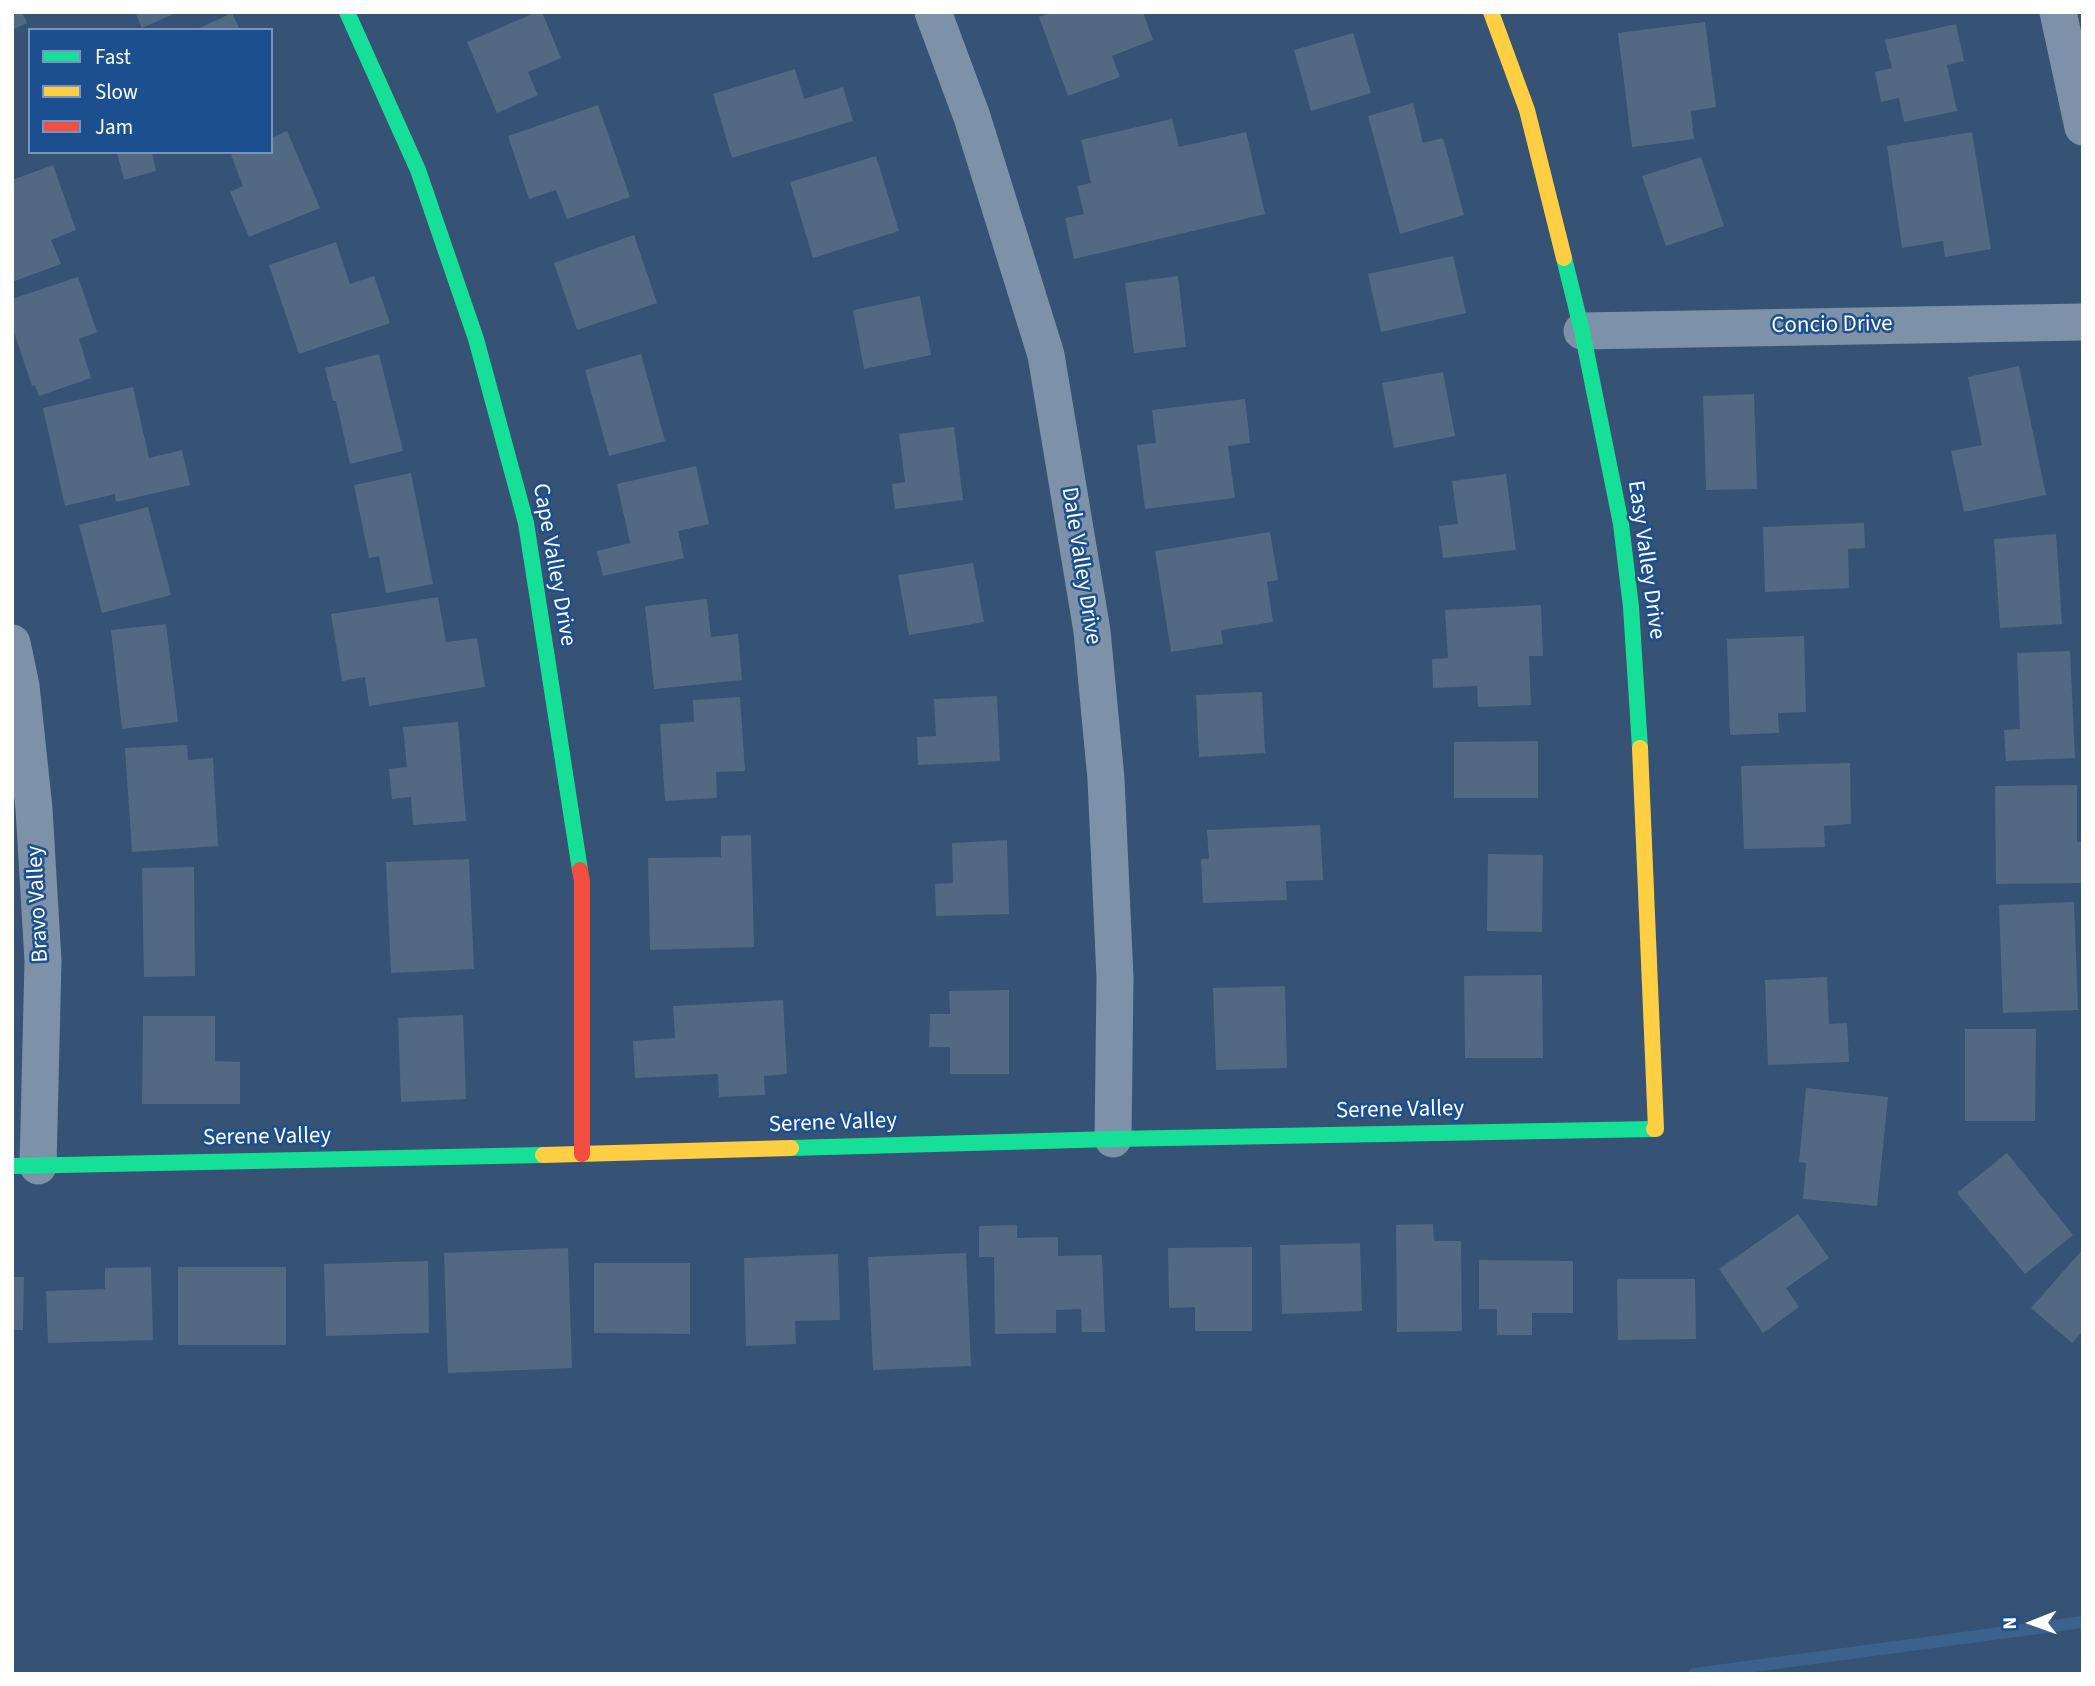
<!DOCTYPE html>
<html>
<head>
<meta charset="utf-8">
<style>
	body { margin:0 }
	#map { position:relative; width:2095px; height:1686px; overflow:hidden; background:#365274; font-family:"Source Sans 3",sans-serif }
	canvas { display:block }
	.frame { position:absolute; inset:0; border:14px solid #fff; pointer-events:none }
	.legend { position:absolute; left:28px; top:28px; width:245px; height:126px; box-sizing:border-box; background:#1b4f8f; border:2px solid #7695bc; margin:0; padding:9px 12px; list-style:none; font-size:21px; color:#fff }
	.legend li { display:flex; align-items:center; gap:14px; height:35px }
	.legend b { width:35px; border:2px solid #7695bc }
	.north { position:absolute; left:1997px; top:1588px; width:70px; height:70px; -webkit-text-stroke:5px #1b4f8f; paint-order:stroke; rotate:269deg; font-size:19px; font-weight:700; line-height:28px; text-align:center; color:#fff }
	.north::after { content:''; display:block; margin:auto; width:24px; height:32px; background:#fff; clip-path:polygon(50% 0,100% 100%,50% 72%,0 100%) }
</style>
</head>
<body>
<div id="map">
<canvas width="2095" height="1686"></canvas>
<div class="frame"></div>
<ul class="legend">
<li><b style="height:9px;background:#16e098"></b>Fast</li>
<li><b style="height:9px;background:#ffcf43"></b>Slow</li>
<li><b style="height:9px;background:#f24e42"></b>Jam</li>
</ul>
<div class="north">N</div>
</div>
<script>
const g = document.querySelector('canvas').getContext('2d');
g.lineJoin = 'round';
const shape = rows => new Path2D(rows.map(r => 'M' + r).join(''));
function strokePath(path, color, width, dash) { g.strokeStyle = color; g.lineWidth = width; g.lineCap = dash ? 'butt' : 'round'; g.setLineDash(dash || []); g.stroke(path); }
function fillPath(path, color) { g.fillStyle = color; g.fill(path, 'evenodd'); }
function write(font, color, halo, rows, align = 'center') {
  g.font = font + ' "Source Sans 3",sans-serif'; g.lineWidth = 5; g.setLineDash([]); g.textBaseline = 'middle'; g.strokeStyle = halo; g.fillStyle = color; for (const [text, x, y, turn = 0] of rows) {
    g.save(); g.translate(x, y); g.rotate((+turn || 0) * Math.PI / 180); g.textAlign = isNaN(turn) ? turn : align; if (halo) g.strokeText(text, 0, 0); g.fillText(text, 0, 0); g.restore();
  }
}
strokePath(shape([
	[1694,1674,2083,1622]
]), '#3b618d', 12);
fillPath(shape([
	[12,12,22,12,27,23,12,30],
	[135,12,178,12,142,28],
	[537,12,542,12,561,58,528,72,538,95,497,113,467,42],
	[1051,12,1143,12,1153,40,1112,56,1120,77,1068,96,1039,17],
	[232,13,240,30,195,30],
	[1705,22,1716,107,1691,111,1694,139,1632,147,1618,33],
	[1956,24,1964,61,1947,65,1957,111,1904,122,1899,98,1881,102,1875,72,1892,68,1885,40],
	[1353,33,1371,93,1311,111,1294,50],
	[795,69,804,99,843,87,853,121,732,158,713,94],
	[1413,103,1423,143,1443,138,1464,215,1400,234,1368,116],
	[598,105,630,197,567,219,556,190,529,199,508,136],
	[1172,119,1179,147,1246,132,1265,214,1074,259,1065,218,1084,214,1077,186,1091,183,1081,140],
	[287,131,320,208,249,237,230,192,243,186,231,155,238,152,271,152,271,138],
	[1972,132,1991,249,1945,257,1943,241,1902,248,1887,146],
	[117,152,152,152,156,171,124,180],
	[876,156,899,231,813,258,790,182],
	[1701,157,1724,226,1666,246,1642,176],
	[53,165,76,230,51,240,61,264,12,282,12,180],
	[634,235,657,303,577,330,554,263],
	[336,242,350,284,374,276,390,323,299,354,269,265],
	[1453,256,1466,313,1381,332,1368,274],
	[1178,276,1186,347,1134,353,1125,283],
	[78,277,97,332,79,339,91,378,39,396,35,385,32,386,12,326,12,299],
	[920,296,931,355,864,369,853,310],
	[379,354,403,451,350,464,336,401,333,401,325,368],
	[641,354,665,441,609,456,585,370],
	[2019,366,2046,495,1964,512,1951,451,1982,445,1968,377],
	[1443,372,1455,436,1394,448,1382,383],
	[133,387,149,458,182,450,190,485,116,502,115,494,65,506,43,408],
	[1754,394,1757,489,1706,490,1703,396],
	[1245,399,1250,443,1228,446,1235,498,1145,509,1137,445,1156,443,1152,410],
	[954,427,963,500,895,509,892,484,905,482,899,434],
	[696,466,709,524,678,531,684,558,603,576,597,551,630,543,617,484],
	[411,473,433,584,386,593,379,556,369,558,354,485],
	[1506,474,1516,550,1443,558,1439,526,1458,524,1452,481],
	[148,507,171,595,102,613,79,525],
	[1864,523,1865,548,1848,549,1849,588,1765,592,1763,527],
	[1270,532,1278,580,1267,582,1273,622,1221,630,1223,644,1171,652,1155,551],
	[2056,534,2062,624,2000,628,1994,539],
	[973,563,984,622,909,635,898,575],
	[438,597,446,642,477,638,485,687,369,706,365,677,342,681,331,614],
	[707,599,711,637,738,634,742,680,654,689,645,606],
	[1541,605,1543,656,1529,656,1531,705,1478,707,1477,686,1433,688,1432,659,1448,658,1445,610],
	[166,624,178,722,122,729,111,630],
	[1804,636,1806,712,1778,713,1779,733,1730,735,1727,639],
	[2070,651,2075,758,2006,761,2004,730,2020,729,2017,653],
	[1262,692,1265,753,1199,757,1196,695],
	[997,696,1000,761,918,765,917,737,936,736,934,699],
	[740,697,745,771,716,772,717,798,665,801,660,724,694,722,693,700],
	[458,722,466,821,413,825,411,797,392,799,389,769,407,767,403,727],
	[1538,741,1538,798,1454,798,1454,742],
	[187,745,188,760,213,758,218,846,132,852,125,748],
	[1850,763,1851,824,1824,826,1825,847,1744,849,1741,766],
	[2077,785,2077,842,2083,842,2083,883,1996,884,1995,786],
	[1320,825,1323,880,1286,881,1287,900,1203,903,1201,859,1209,859,1207,830],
	[751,835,754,947,650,950,648,858,721,857,721,836],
	[1007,840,1009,914,936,916,935,884,953,883,952,843],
	[1488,854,1543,855,1542,932,1487,931],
	[469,859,474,969,391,973,386,862],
	[194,867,195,976,144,977,142,868],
	[2074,902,2078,1010,2003,1013,1999,905],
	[1542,975,1543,1058,1465,1058,1464,976],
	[1827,977,1829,1024,1847,1023,1849,1062,1768,1065,1765,980],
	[1285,986,1287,1068,1216,1070,1213,988],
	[1009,990,1009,1074,950,1074,950,1047,929,1047,930,1014,950,1014,949,991],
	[783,1000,787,1074,764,1076,765,1095,719,1097,718,1074,635,1078,633,1041,675,1038,673,1006],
	[463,1015,466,1099,401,1102,398,1018],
	[143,1016,215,1016,215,1061,240,1062,240,1104,142,1104],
	[1965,1029,2036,1029,2035,1121,1965,1121],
	[1806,1088,1888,1097,1877,1206,1803,1199,1806,1163,1799,1162],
	[2007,1153,2073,1235,2025,1274,1957,1193],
	[1798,1214,1829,1258,1786,1288,1799,1307,1763,1333,1719,1269],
	[1433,1224,1434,1241,1461,1241,1462,1331,1397,1332,1396,1225],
	[1017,1225,1017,1238,1058,1237,1058,1256,1102,1255,1105,1332,1082,1332,1081,1309,1056,1310,1056,1333,995,1334,994,1257,979,1257,979,1226],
	[1360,1243,1362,1311,1282,1314,1280,1245],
	[1252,1247,1252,1331,1195,1331,1195,1307,1169,1308,1168,1248],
	[568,1248,572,1368,448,1373,444,1253],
	[2083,1249,2083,1331,2072,1343,2031,1308],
	[966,1253,971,1366,873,1370,868,1257],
	[838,1254,840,1320,795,1321,796,1344,746,1346,744,1258],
	[1479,1260,1573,1261,1573,1313,1532,1313,1532,1335,1497,1335,1497,1309,1479,1309],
	[428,1261,429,1333,326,1336,324,1264],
	[594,1263,690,1263,690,1334,594,1333],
	[151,1267,153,1340,48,1343,46,1291,105,1289,105,1268],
	[178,1267,286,1267,286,1345,178,1345],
	[12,1277,24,1277,23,1330,12,1330],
	[1617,1279,1695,1279,1696,1339,1618,1340]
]), '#526984');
strokePath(shape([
	[933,12,972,117,1046,355,1092,631,1106,779,1115,978,1113,1139],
	[2058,12,2083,127],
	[1582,331,2083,322],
	[12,643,21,686,34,809,43,961,38,1166]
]), '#7d92a8', 37);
strokePath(shape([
	[347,12,418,170,476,339,526,523,580,870],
	[1564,258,1582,331,1621,524,1631,607,1640,748],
	[791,1148,1113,1139,1654,1129],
	[12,1166,543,1155]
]), '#16e098', 16);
strokePath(shape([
	[1491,12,1527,110,1564,258],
	[1640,748,1656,1129,1654,1129],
	[543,1155,791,1148]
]), '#ffcf43', 16);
strokePath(shape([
	[580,870,582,881,582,1154]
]), '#f24e42', 16);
write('23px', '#fff', '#1b4f8f', [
	["Concio Drive",1832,326,-1],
	["Easy Valley Drive",1645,560,82],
	["Cape Valley Drive",553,565,80],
	["Dale Valley Drive",1080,566,81],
	["Bravo Valley",39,904,-93],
	["Serene Valley",1400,1111,-1],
	["Serene Valley",833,1124,-2],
	["Serene Valley",267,1138,-1]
]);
</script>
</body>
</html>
